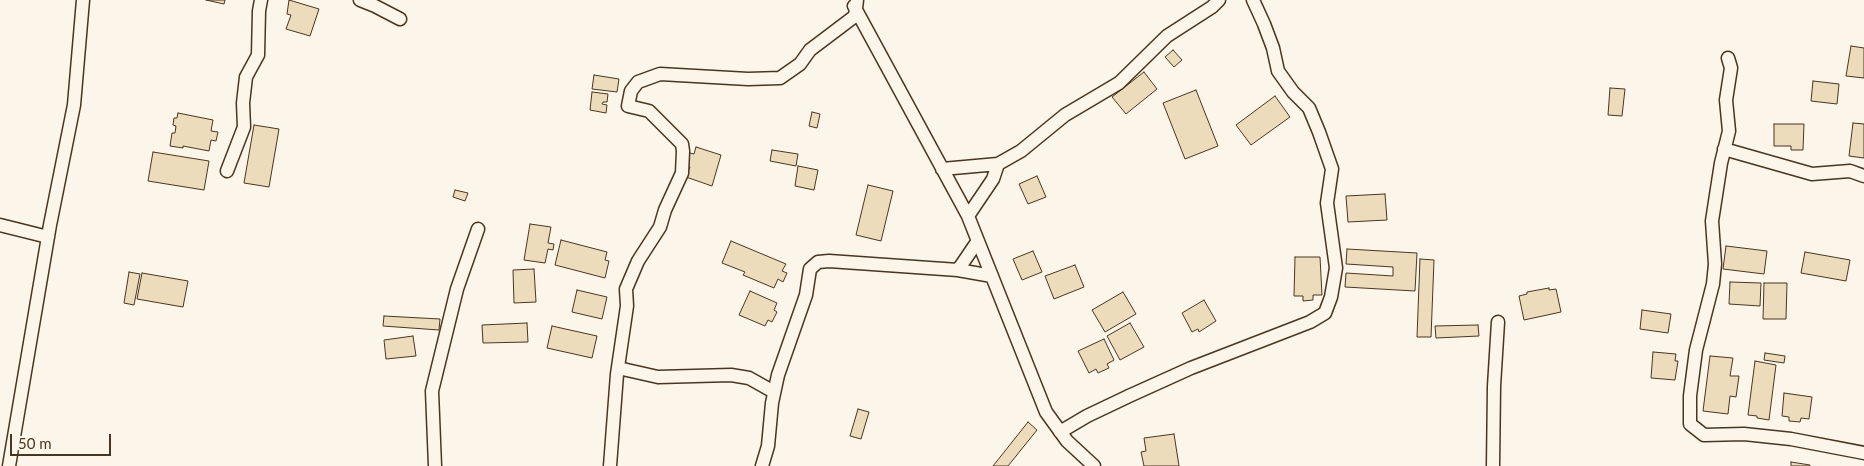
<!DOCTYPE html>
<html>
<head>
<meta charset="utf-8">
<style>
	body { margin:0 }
	#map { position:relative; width:1864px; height:466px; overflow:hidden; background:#fbf6e9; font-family:Lato,sans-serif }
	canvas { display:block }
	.scale { position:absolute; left:10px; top:434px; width:101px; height:22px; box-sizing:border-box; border:2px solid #4a3520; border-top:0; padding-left:6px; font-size:15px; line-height:18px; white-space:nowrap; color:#4a3520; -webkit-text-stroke:4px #fbf6e9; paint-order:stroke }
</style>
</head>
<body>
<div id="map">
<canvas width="1864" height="466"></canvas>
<div class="scale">50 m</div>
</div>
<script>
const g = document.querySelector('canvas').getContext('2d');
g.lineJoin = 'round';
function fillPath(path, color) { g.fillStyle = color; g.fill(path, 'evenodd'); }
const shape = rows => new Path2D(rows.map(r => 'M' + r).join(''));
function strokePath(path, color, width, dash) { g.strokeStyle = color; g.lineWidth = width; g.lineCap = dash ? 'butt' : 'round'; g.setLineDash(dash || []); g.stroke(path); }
const building = shape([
	[206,0,225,0,224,4,206,0],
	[289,0,319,9,310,36,286,29,291,15,287,14,289,0],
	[1851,46,1864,48,1864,78,1846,76,1851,46],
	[1173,50,1182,60,1174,67,1165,57,1173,50],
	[1144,72,1157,89,1126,114,1112,97,1144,72],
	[594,75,619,79,617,92,592,89,594,75],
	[1813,81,1839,84,1837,104,1811,101,1813,81],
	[1610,88,1625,89,1622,116,1608,115,1610,88],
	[1196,90,1218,146,1185,159,1163,103,1196,90],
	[592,92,608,94,607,102,603,102,602,104,607,105,606,113,590,110,592,92],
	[1275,96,1290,117,1251,145,1236,125,1275,96],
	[812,112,820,114,817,128,809,126,812,112],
	[178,113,213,120,211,131,218,132,216,141,211,140,209,151,183,146,183,148,170,146,172,133,175,133,176,126,173,125,174,118,177,118,178,113],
	[1853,123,1864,124,1864,158,1849,156,1853,123],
	[1774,124,1804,124,1803,150,1791,150,1791,146,1774,146,1774,124],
	[254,125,279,129,269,187,244,183,254,125],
	[696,147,721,155,712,186,686,177,690,167,686,165,690,153,694,154,696,147],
	[772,150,798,154,796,166,770,161,772,150],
	[153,152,209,161,204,190,148,181,153,152],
	[798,166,818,170,814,190,795,186,798,166],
	[1037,176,1046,197,1028,204,1019,184,1037,176],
	[868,185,893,191,881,241,856,235,868,185],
	[455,190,468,193,465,201,453,197,455,190],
	[1385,194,1387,220,1348,222,1346,196,1385,194],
	[530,224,551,227,548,243,554,244,553,250,548,249,545,263,524,260,530,224],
	[561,240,607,252,605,260,609,261,605,278,555,265,561,240],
	[731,241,786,264,782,271,787,273,783,282,778,279,774,288,743,275,745,272,722,263,731,241],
	[1726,246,1767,251,1764,274,1723,269,1726,246],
	[1347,249,1417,253,1415,291,1345,287,1346,273,1393,276,1393,267,1346,264,1347,249],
	[1033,251,1042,272,1022,280,1013,259,1033,251],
	[1805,252,1850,260,1846,281,1801,273,1805,252],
	[1295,257,1320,257,1322,295,1313,295,1313,300,1303,301,1303,296,1294,296,1295,257],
	[1420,259,1434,260,1431,337,1417,337,1420,259],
	[1075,265,1084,287,1054,299,1045,276,1075,265],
	[534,269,536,302,514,303,513,270,534,269],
	[129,272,140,274,134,305,124,303,129,272],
	[142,273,188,281,183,307,137,299,142,273],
	[1730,282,1761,283,1760,306,1729,304,1730,282],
	[1764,283,1787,283,1786,319,1763,319,1764,283],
	[1549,288,1549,290,1556,289,1561,312,1524,320,1519,296,1527,294,1527,292,1549,288],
	[577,290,607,297,602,319,572,312,577,290],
	[750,291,777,303,774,310,777,312,772,322,768,320,765,326,739,315,750,291],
	[1123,292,1136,314,1105,332,1092,310,1123,292],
	[1204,300,1216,321,1199,332,1198,329,1192,332,1182,313,1204,300],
	[1642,310,1671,314,1668,333,1640,329,1642,310],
	[384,316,440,319,439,330,383,326,384,316],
	[527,323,528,342,483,343,482,325,527,323],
	[1130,323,1144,347,1120,360,1107,336,1130,323],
	[1478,325,1479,336,1436,338,1435,326,1478,325],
	[552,326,597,336,592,358,547,348,552,326],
	[413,336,416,356,386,359,384,340,413,336],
	[1104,339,1114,360,1107,364,1109,368,1098,373,1096,369,1089,373,1078,351,1104,339],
	[1653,352,1676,354,1675,361,1678,361,1675,380,1651,378,1653,352],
	[1765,353,1785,356,1784,363,1764,360,1765,353],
	[1710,356,1733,358,1730,376,1739,376,1736,397,1730,396,1728,414,1703,411,1710,356],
	[1755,361,1776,365,1769,420,1757,418,1757,416,1748,415,1755,361],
	[1784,393,1812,397,1809,419,1801,418,1800,422,1789,421,1789,417,1782,416,1784,393],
	[858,409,869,412,861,439,850,436,858,409],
	[1028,422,1037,430,1008,466,993,466,1028,422],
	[1174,434,1179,466,1144,466,1141,452,1146,451,1144,438,1174,434],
	[1791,462,1810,465,1810,466,1791,466,1791,462]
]);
fillPath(building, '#ecdcbc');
strokePath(building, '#4a3520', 1);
const street = shape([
	[360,0,375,6,400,19],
	[854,6,968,216,1046,412,1067,441,1094,466],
	[1728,58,1731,68,1726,100,1729,131,1721,163,1712,221,1715,264,1713,284,1696,350,1690,396,1690,424,1704,435,1744,434,1791,439,1864,453],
	[1724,149,1812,174,1850,171,1864,176],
	[942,169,998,164,1021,151,1065,115,1119,83,1167,36,1212,7,1219,0],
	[227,171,244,127,243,103,246,77,258,55,259,11,261,0],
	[968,216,993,179,998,164],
	[0,225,48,237],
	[958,270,992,276],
	[618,368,658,377,731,375,749,378,774,392],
	[1060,432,1087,416,1129,396,1191,368,1310,322,1325,313,1331,297,1336,268,1327,203,1332,169,1319,132,1309,108,1293,92,1278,71,1273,48,1264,24,1253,0],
	[9,466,50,225,74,105,83,0],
	[435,466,432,391,457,289,478,229],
	[610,466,617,374,627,306,626,289,638,261,660,227,665,210,682,173,683,151,682,144,649,111,628,106,631,91,638,82,660,74,748,79,780,78,800,64,810,50,855,16,857,0],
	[762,466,768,446,772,403,778,375,806,295,810,269,818,262,829,261,958,270,977,242],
	[1493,466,1494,386,1498,322]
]);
strokePath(street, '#4a3520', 15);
strokePath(street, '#fbf6e9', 12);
</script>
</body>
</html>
